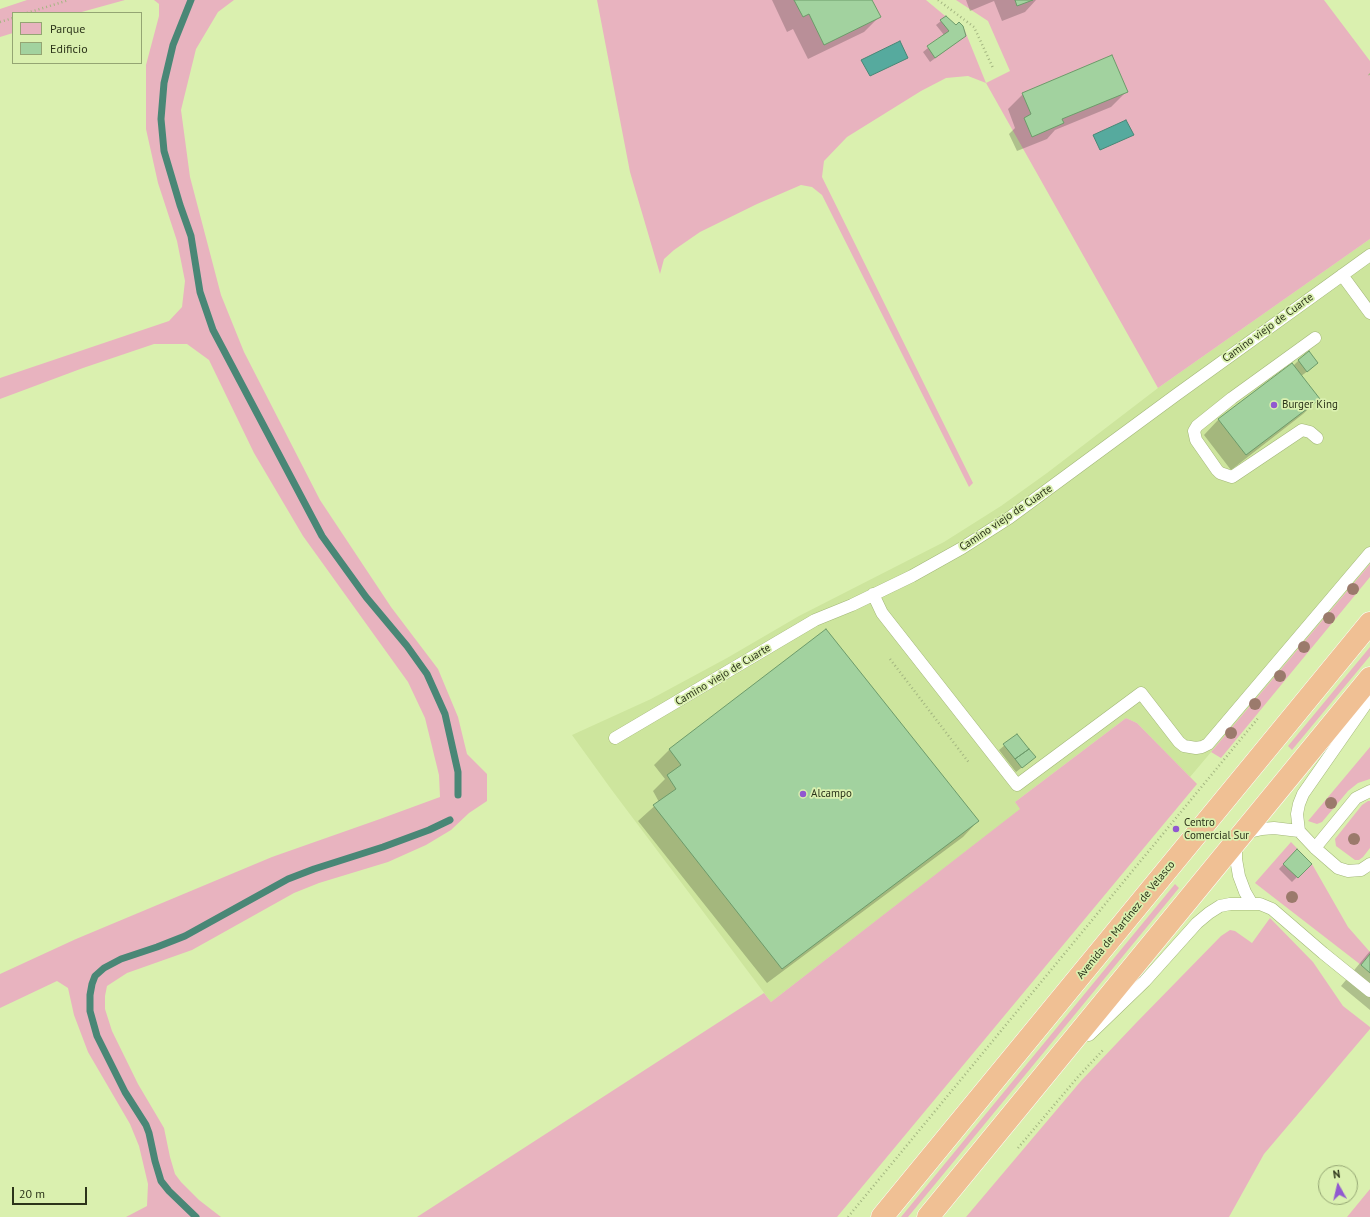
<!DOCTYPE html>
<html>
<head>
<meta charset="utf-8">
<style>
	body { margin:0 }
	#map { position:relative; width:1370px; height:1217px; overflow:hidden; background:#daf0af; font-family:"PT Sans",sans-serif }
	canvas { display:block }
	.legend { position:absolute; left:12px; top:12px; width:130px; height:52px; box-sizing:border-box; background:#daf0af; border:1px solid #94a573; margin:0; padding:5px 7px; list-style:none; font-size:12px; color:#2c341a }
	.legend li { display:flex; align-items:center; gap:8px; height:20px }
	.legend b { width:20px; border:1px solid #94a573 }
	.north { position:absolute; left:1318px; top:1165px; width:40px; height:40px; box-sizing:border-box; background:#daf0af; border:1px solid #94a573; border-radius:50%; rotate:352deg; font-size:11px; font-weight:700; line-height:16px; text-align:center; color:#2c341a }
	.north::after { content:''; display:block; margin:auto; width:14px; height:18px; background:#9158d0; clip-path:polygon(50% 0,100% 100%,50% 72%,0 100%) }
	.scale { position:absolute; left:12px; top:1187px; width:75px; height:18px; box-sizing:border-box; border:2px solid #2c341a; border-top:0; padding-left:5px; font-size:12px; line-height:14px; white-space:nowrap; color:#2c341a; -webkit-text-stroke:3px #daf0af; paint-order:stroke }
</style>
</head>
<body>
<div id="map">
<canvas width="1370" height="1217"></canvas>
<ul class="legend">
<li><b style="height:11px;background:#e8b3bf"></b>Parque</li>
<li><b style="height:11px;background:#a2d29f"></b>Edificio</li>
</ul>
<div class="north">N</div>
<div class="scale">20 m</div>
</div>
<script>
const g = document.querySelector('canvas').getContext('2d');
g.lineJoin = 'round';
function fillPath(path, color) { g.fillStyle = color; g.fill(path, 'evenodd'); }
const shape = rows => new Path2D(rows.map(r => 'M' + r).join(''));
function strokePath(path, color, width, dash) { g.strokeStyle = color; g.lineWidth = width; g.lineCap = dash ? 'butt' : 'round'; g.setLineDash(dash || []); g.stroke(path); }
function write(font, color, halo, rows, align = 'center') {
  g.font = font + ' "PT Sans",sans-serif'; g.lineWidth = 3.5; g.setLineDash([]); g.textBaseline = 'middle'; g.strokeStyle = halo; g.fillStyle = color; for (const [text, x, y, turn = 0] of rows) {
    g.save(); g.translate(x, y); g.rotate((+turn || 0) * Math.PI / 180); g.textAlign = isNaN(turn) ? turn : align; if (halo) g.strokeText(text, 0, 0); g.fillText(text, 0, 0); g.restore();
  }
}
fillPath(shape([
	[1370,239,1370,564,1190,777,1137,723,1126,718,1015,802,1021,809,771,1002,611,789,572,735,651,699,727,658,799,616,944,542,1001,506,1047,473,1158,388]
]), '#cde59d');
fillPath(shape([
	[27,0,125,0,78,13,13,13,13,33,0,37,0,9],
	[154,0,234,0,218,12,196,49,181,110,190,177,221,295,244,352,320,500,391,607,438,669,458,717,467,754,487,774,487,801,469,813,451,830,426,845,388,862,319,883,294,893,192,950,127,973,107,986,105,996,105,1009,112,1031,138,1084,164,1128,170,1157,175,1174,181,1182,199,1200,221,1217,126,1217,147,1206,148,1184,139,1146,130,1124,88,1052,74,1015,68,988,57,981,0,1008,0,974,76,939,272,857,380,819,440,797,439,775,425,718,408,682,303,536,254,453,209,360,187,344,154,344,83,368,0,399,0,378,169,321,182,307,185,281,177,241,158,183,146,129,146,65,159,16,159,4],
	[597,0,926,0,956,25,959,22,963,26,986,83,1010,71,988,21,956,0,1324,0,1370,61,1370,239,1158,388,986,83,968,76,946,78,921,91,847,137,824,161,822,177,973,483,969,487,822,195,812,187,801,185,757,204,700,232,674,250,664,259,660,274,630,172],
	[1370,564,1370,577,1221,758,1211,752],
	[1370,647,1370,656,1292,750,1288,746],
	[1126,718,1137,723,1197,784,837,1217,417,1217,764,993,771,1002,1020,809,1015,802],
	[1370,747,1370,779,1358,783,1348,791,1322,822,1317,824,1308,821],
	[1368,801,1370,801,1370,848,1363,857,1359,860,1355,860,1336,846,1335,839,1362,805],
	[1291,842,1312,864,1348,927,1370,952,1370,954,1361,965,1255,883],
	[1175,884,1179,888,1021,1080,908,1217,901,1217],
	[1270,918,1313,962,1343,1006,1370,1027,1370,1029,1264,1154,1229,1217,966,1217,1081,1081,1136,1023,1221,936,1230,930,1235,931,1252,943],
	[1370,1189,1370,1217,1347,1217]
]), '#e8b3bf');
const water = shape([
	[900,41,908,58,870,76,861,60,900,41],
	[1126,120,1134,135,1100,150,1093,135,1126,120]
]);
fillPath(water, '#56aa9e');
strokePath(water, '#498776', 1);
fillPath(shape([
	[772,0,871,0,879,17,864,32,808,59,793,29,787,32],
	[966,0,1036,0,1025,12,1002,21,994,1,970,11],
	[941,21,960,40,930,62,923,52,944,35,936,25],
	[1126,92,1111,107,1055,130,1047,139,1017,151,1009,134,1015,128,1008,109,1023,94],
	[1299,360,1312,368,1301,376,1319,399,1303,414,1231,470,1204,435,1219,419,1293,366],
	[826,630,978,821,963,837,767,983,638,821,659,802,653,791,665,779,654,765,669,750],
	[1017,735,1029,762,1016,772,999,750],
	[1297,850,1310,864,1292,882,1279,869],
	[1370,951,1370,1010,1341,986]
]), '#0003');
strokePath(shape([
	[191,0,173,45,164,83,161,119,164,151,180,205,191,236,200,292,213,330,322,536,366,597,407,646,427,674,445,714,458,772,458,795],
	[196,1217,169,1191,161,1181,155,1161,149,1133,146,1125,125,1092,97,1036,90,1011,90,995,92,984,95,976,104,968,121,959,157,947,185,936,288,879,314,869,383,847,429,830,450,820]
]), '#498776', 7);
const building = shape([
	[794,0,872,0,881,17,824,45,809,14,803,17,794,0],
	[1015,0,1033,0,1017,6,1015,0],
	[946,16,956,25,959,22,963,26,966,36,935,58,927,46,949,31,940,20,946,16],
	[1112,55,1128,92,1062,119,1064,123,1032,137,1024,118,1031,114,1022,93,1112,55],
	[1309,351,1318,363,1307,372,1298,360,1309,351],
	[1292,363,1320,399,1246,455,1218,419,1292,363],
	[826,629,979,821,782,969,653,805,676,789,667,775,681,765,669,749,826,629],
	[1017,734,1029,749,1015,759,1003,744,1017,734],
	[1029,749,1036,757,1022,768,1015,759,1029,749],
	[1297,849,1312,864,1298,878,1283,864,1297,849],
	[1370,954,1370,973,1361,965,1370,954]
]);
fillPath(building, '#a2d29f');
strokePath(building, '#6d9b6a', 1);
const service = shape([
	[1342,275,1370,313],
	[1315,338,1232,398,1197,426,1194,431,1196,440,1217,470,1220,473,1232,477,1302,430,1310,432,1317,438],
	[873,594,882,613,1017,785,1141,693,1179,742,1184,746,1196,748,1202,747,1208,744,1370,553],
	[1370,698,1303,794,1299,804,1297,814,1299,831,1315,848,1338,868,1348,871,1361,870,1370,864],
	[615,738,815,620,852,605,912,576,962,548,1009,518,1176,395,1370,255],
	[1245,833,1262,829,1274,828,1299,831],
	[1236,844,1236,859,1239,876,1245,892,1252,904],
	[1315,848,1356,798,1370,791],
	[1089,1035,1145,981,1197,923,1209,913,1220,906,1230,904,1260,904,1272,909,1323,953,1370,991]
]);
const trunk = shape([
	[882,1217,1370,623],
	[928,1217,1370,678]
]);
strokePath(service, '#a3b779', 13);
strokePath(trunk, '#fff', 23);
strokePath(shape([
	[938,0,974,27,993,68],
	[27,13,69,0],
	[0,22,13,18],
	[1369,74,1370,75],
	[890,659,970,764],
	[1018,1148,1077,1078,1103,1050],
	[848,1217,1259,717]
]), '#a3b580', 2.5, [1, 3]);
strokePath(service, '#fff', 12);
strokePath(trunk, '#f0c094', 22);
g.fillStyle = '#9b7a6c';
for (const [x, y] of [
	[1353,589],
	[1329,618],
	[1304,647],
	[1280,676],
	[1255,704],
	[1231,733],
	[1331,803],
	[1354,839],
	[1292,897]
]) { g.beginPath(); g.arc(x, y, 6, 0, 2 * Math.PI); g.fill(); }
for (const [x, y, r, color] of [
	[1274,405,4,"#9158d0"],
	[803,794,4,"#9158d0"],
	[1176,829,4,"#9158d0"]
]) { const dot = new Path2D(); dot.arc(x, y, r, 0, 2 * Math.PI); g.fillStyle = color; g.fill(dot); strokePath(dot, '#daf0af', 1.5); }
write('11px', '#2c341a', '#daf0af', [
	["Camino viejo de Cuarte",1268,328,-36],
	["Camino viejo de Cuarte",1006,518,-34],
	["Camino viejo de Cuarte",723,675,-31],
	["Avenida de Martínez de Velasco",1126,920,-51]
]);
write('11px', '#2c341a', '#daf0af', [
	["Burger King",1282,405],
	["Alcampo",811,794],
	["Centro",1184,823],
	["Comercial Sur",1184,836]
], 'left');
</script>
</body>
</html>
